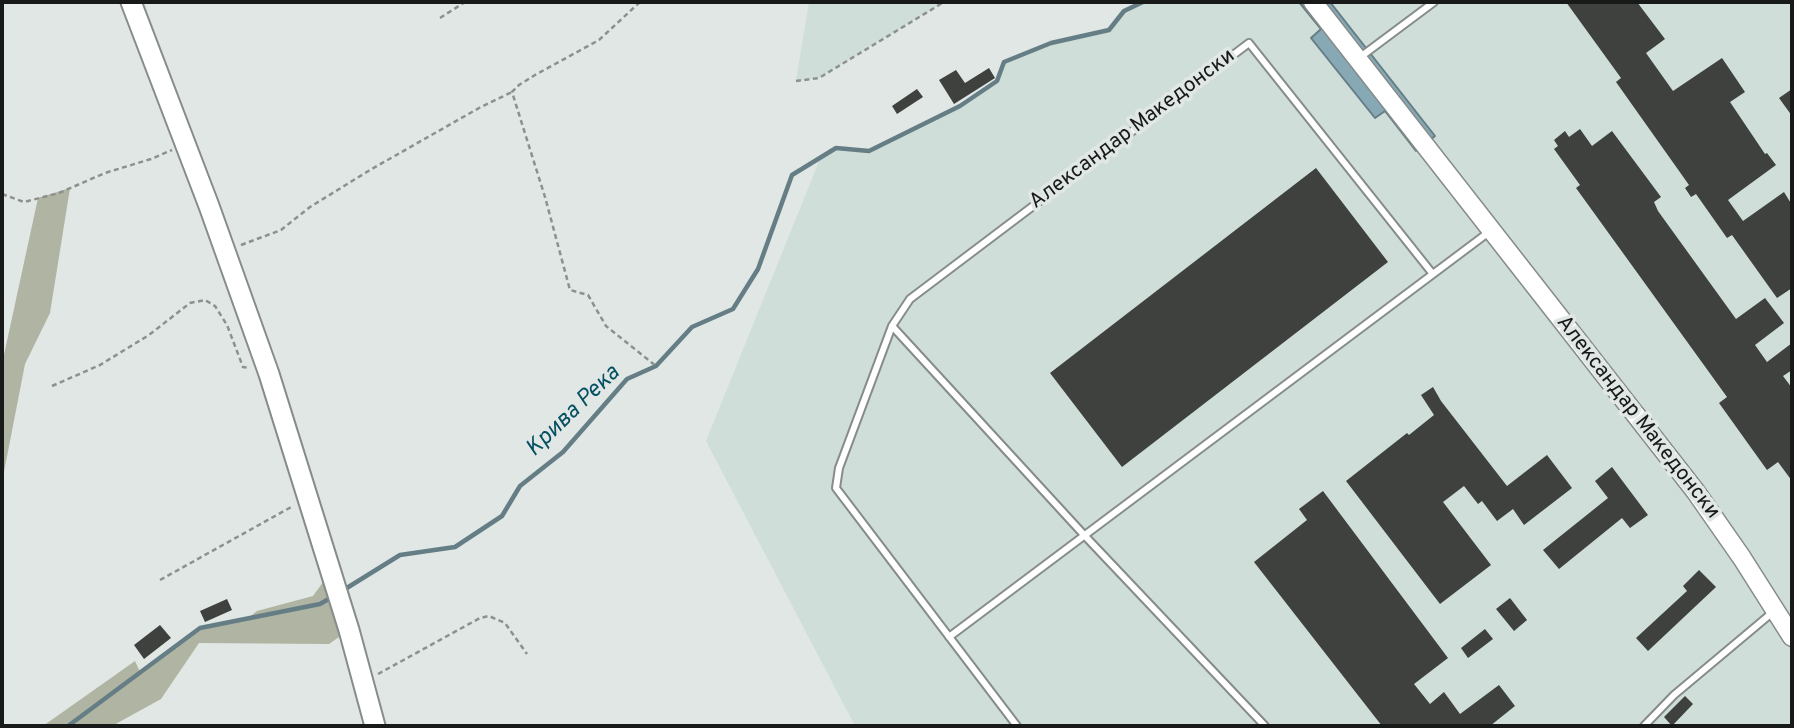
<!DOCTYPE html>
<html>
<head>
<meta charset="utf-8">
<style>
	body { margin:0 }
	#map { position:relative; width:1794px; height:728px; overflow:hidden; background:#e0e7e4; font-family:Overpass,sans-serif }
	canvas { display:block }
	.frame { position:absolute; inset:0; border:4px solid #171a19; pointer-events:none }
</style>
</head>
<body>
<div id="map">
<canvas width="1794" height="728"></canvas>
<div class="frame"></div>
</div>
<script>
const g = document.querySelector('canvas').getContext('2d');
g.lineJoin = 'round';
function fillPath(path, color) { g.fillStyle = color; g.fill(path, 'evenodd'); }
const shape = rows => new Path2D(rows.map(r => 'M' + r).join(''));
function strokePath(path, color, width, dash) { g.strokeStyle = color; g.lineWidth = width; g.lineCap = dash ? 'butt' : 'round'; g.setLineDash(dash || []); g.stroke(path); }
function write(font, color, halo, rows, align = 'center') {
  g.font = font + ' Overpass,sans-serif'; g.lineWidth = 7; g.setLineDash([]); g.textBaseline = 'middle'; g.strokeStyle = halo; g.fillStyle = color; for (const [text, x, y, turn = 0] of rows) {
    g.save(); g.translate(x, y); g.rotate((+turn || 0) * Math.PI / 180); g.textAlign = isNaN(turn) ? turn : align; if (halo) g.strokeText(text, 0, 0); g.fillText(text, 0, 0); g.restore();
  }
}
fillPath(shape([
	[809,2,944,2,819,78,796,81],
	[1143,2,1792,2,1792,726,855,726,706,441,820,159,836,148,869,151,960,106,997,81,1004,62,1051,43,1109,30,1124,11]
]), '#cfded8');
fillPath(shape([
	[70,188,50,313,25,364,2,482,2,364,38,198],
	[331,571,349,630,329,644,199,643,161,699,112,726,43,726,135,661,141,674,200,628,247,619,257,611,313,596]
]), '#b0b4a2');
const water = shape([
	[1299,2,1330,2,1435,136,1416,151,1385,111,1375,118,1311,38,1321,29,1299,2]
]);
fillPath(water, '#87a9b5');
strokePath(water, '#657e86', 2);
strokePath(shape([
	[342,591,400,555,455,547,502,516,520,486,563,452,627,379,656,366,692,327,733,309,758,269,792,175,836,148,869,151,960,106,997,81,1004,62,1051,43,1109,30,1124,11,1143,2],
	[68,726,200,628,320,604,334,596]
]), '#657e86', 4.5);
fillPath(shape([
	[1566,2,1637,2,1665,39,1646,53,1673,91,1722,58,1745,92,1730,102,1765,154,1767,153,1776,165,1728,200,1743,221,1784,192,1792,205,1792,288,1777,298,1732,235,1727,238,1696,194,1691,197,1685,188,1689,185,1616,82,1621,78],
	[989,68,995,78,954,104,939,80,956,70,965,83],
	[917,89,923,97,897,114,892,106],
	[1792,89,1792,116,1779,98],
	[1580,129,1592,146,1612,131,1661,197,1654,202,1658,211,1736,319,1765,298,1784,323,1755,345,1767,362,1792,343,1792,370,1783,376,1792,388,1792,481,1778,462,1767,470,1719,403,1727,397,1576,188,1580,185,1554,149,1558,146,1554,140,1565,131,1569,137],
	[1316,168,1388,262,1122,467,1050,373],
	[1433,387,1441,401,1507,486,1547,455,1572,488,1524,525,1513,509,1497,521,1482,501,1478,504,1464,486,1443,502,1491,565,1440,604,1346,481,1407,433,1409,435,1434,415,1421,395],
	[1612,467,1648,515,1630,528,1622,518,1559,569,1543,550,1608,498,1595,481],
	[1323,491,1448,658,1414,684,1430,704,1444,692,1460,714,1499,685,1515,706,1490,726,1382,726,1254,562,1307,520,1299,509],
	[1699,570,1716,587,1648,651,1636,638,1687,591,1683,586],
	[1510,598,1527,620,1514,631,1496,609],
	[227,599,232,610,205,622,200,611],
	[160,625,171,638,144,659,134,645],
	[1485,629,1493,639,1468,658,1461,648],
	[1685,696,1693,704,1672,726,1664,717]
]), '#3e413d');
const service = shape([
	[1359,58,1434,2],
	[892,326,1085,536,1265,726],
	[949,637,1489,232],
	[1017,726,836,488,839,468,892,326,910,299,1249,43,1432,273],
	[1644,726,1674,695,1773,612]
]);
const secondary = shape([
	[1313,2,1696,492,1742,558,1792,637]
]);
const primary = shape([
	[131,2,209,206,269,374,349,630,375,726]
]);
strokePath(service, '#868c8a', 10);
strokePath(secondary, '#868c8a', 21);
strokePath(primary, '#868c8a', 23);
strokePath(shape([
	[640,2,599,40,535,75,519,85,512,92,545,197,570,290,588,295,606,326,656,366],
	[440,18,465,2],
	[796,81,819,78,944,2],
	[2,194,24,202,59,193,105,173,151,159,172,150],
	[241,245,281,230,310,207,370,170,479,108,512,92],
	[52,386,100,365,149,335,190,303,205,300,215,306,227,325,243,367,249,368],
	[160,580,293,506],
	[378,674,480,618,489,616,505,623,527,654]
]), '#8c918f', 2.5, [5, 3.5]);
strokePath(service, '#fff', 6);
strokePath(secondary, '#fff', 18);
strokePath(primary, '#fff', 19);
write('21px', '#171a19', '#e0e7e4', [
	["Александар Македонски",1133,130,-37],
	["Александар Македонски",1637,418,52]
]);
write('italic 23px', '#055062', '#e0e7e4', [
	["Крива Река",574,412,-44]
]);
</script>
</body>
</html>
